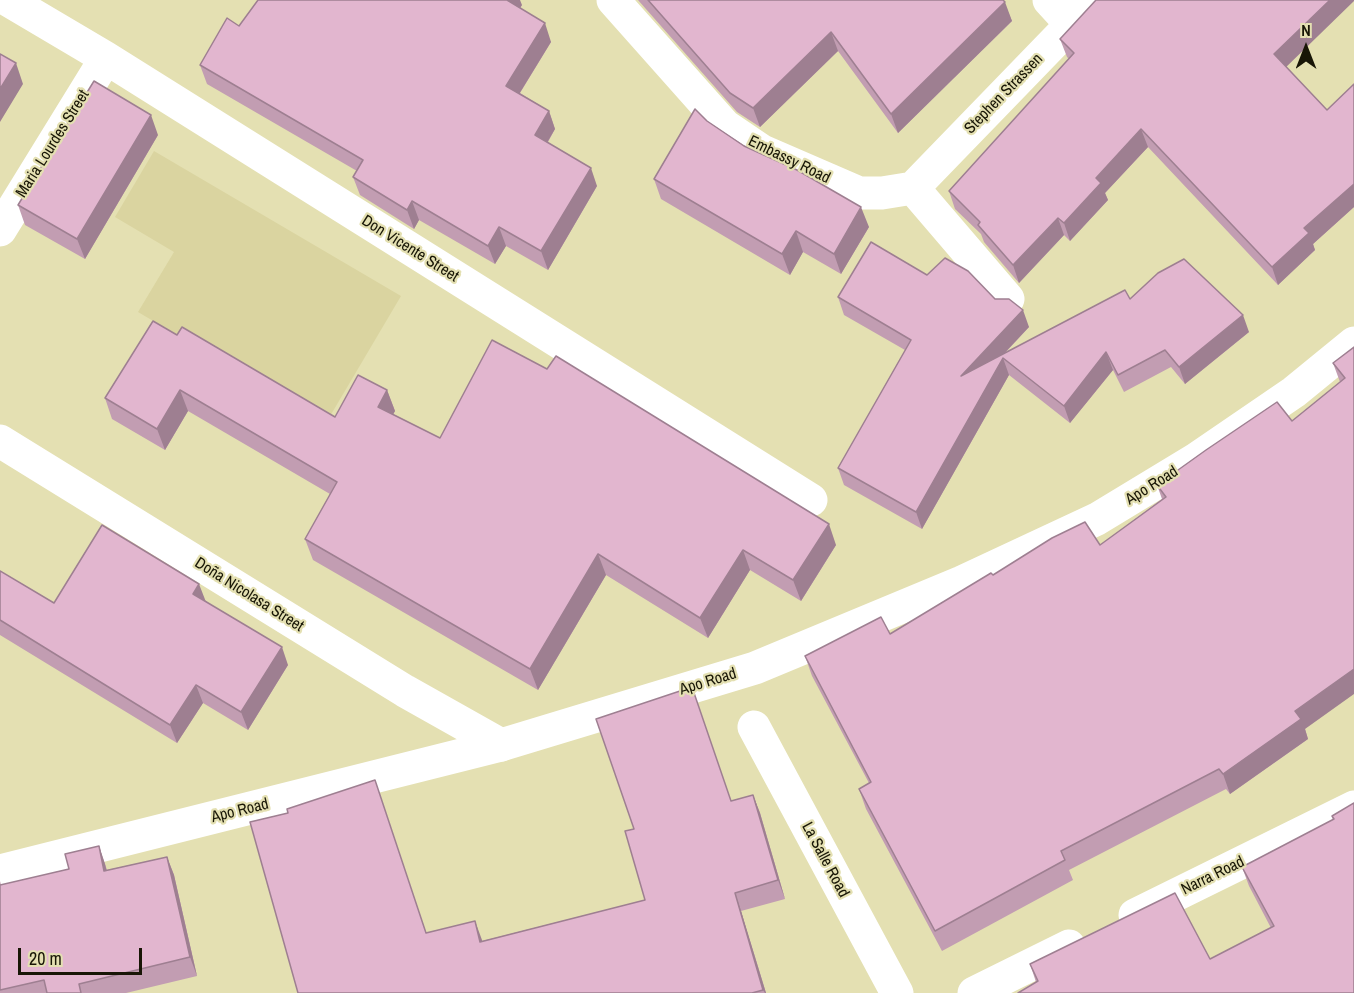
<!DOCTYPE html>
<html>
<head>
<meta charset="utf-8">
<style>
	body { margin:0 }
	#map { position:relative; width:1354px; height:993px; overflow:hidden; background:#e4e0b2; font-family:"Archivo Narrow",sans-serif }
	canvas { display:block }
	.north { position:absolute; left:1276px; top:18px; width:60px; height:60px; -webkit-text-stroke:4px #e4e0b2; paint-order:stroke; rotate:0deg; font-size:16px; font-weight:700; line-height:24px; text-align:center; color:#181606 }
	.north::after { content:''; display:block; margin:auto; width:21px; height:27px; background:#181606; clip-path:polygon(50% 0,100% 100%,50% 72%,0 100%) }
	.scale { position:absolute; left:18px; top:948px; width:124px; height:27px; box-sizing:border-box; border:3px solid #181606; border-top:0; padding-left:8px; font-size:18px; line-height:21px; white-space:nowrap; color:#181606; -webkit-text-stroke:4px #e4e0b2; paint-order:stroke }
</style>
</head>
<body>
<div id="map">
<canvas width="1354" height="993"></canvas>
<div class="north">N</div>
<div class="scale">20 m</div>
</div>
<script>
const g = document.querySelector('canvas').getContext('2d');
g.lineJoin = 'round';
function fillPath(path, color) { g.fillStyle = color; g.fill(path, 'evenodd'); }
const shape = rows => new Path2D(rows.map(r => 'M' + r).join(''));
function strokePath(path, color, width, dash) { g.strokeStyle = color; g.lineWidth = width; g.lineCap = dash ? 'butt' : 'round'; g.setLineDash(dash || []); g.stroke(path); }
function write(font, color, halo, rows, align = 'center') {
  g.font = font + ' "Archivo Narrow",sans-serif'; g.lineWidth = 4.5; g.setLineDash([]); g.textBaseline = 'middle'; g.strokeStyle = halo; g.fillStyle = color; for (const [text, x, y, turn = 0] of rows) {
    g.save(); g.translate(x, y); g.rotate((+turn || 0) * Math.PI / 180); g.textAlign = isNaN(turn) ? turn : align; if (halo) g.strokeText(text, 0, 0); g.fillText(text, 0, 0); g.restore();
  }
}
fillPath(shape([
	[154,151,401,296,326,423,138,312,174,252,115,217]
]), '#dad4a0');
strokePath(shape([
	[8,0,106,58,811,500],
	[613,0,725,126,762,151,859,193,882,193,913,188],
	[1049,0,1071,24],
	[913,188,1095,0],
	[913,188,1008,299],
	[0,230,106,58],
	[0,441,405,691,501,745],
	[754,727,897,993],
	[1135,915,1354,807],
	[974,993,1069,946]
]), '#fff', 33);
strokePath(shape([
	[0,871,501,745,755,668,962,582,1097,519,1196,459,1294,392,1354,343]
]), '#fff', 33);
fillPath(shape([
	[638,0,1003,0,1012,21,898,133,838,51,760,127,737,112],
	[1354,0,1286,66,1327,110,1354,84,1354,207,1313,244,1315,250,1278,285,1148,147,1105,193,1108,200,1070,241,1064,235,1019,283,984,242,981,234,955,209,949,191,1069,59,1067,57,1060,39],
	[522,5,520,8,551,42,520,93,549,111,555,129,548,142,597,186,548,270,506,246,495,264,419,220,414,229,360,195,353,177,357,171,207,84,200,65],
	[707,121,869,227,841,274,803,252,790,275,661,199,654,179],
	[158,135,85,259,25,225,18,205],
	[927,275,995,299,1029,327,1005,353,1130,299,1249,332,1185,384,1171,367,1124,392,1113,370,1070,423,1009,375,922,529,844,485,838,468,905,350,844,315,838,297],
	[177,335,335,417,387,390,395,411,393,414,440,438,836,545,801,601,750,570,708,638,606,575,538,690,313,560,305,539,330,494,188,411,165,450,112,419,105,398],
	[1354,347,1305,729,1308,739,1230,794,1226,789,1069,870,1073,880,942,951,866,809,859,789,869,783,812,676,805,656,890,634,993,575,1100,545,1162,499,1157,485,1292,421,1340,382,1333,363],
	[0,571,54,603,206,601,288,665,248,730,203,703,177,743,0,635],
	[375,780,426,933,482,941,645,900,731,801,753,795,760,813,785,899,741,911,766,993,298,993,288,813],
	[1354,803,1354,993,1036,982,1030,964,1210,959,1271,928,1249,886,1242,867,1333,820,1332,816],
	[99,846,107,870,167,857,174,875,197,976,126,993,0,993,0,881,1,885,69,869]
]), '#c29db2');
fillPath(shape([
	[507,0,520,0,522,5,513,19],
	[1330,0,1354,0,1354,1,1281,72,1274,54],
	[1005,2,1012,21,898,133,891,114],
	[545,23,551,42,513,104,506,86],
	[831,32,838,51,760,127,753,108],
	[16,63,23,84,0,122,0,89],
	[549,111,555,129,541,153,535,135],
	[151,115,158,135,85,259,77,239],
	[1141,129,1148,147,1105,193,1108,200,1070,241,1064,223,1096,178],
	[591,168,597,186,548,270,541,251],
	[1354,184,1354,207,1313,244,1315,250,1278,285,1272,267,1304,228],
	[412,201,419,220,414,229,407,210],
	[861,207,869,227,841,274,834,254],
	[1058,218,1064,235,1019,283,1013,265],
	[499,227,506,246,495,264,488,246],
	[796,231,803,252,790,275,782,254],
	[1023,310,1029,327,967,393,961,376],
	[1243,315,1249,332,1185,384,1179,367],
	[1106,352,1113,370,1070,423,1064,406],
	[1003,358,1009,375,922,529,916,512],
	[180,390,188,411,165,450,157,429],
	[387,390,395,411,386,428,378,407],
	[829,524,836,545,801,601,793,580],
	[743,550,750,570,708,638,700,618],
	[598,554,606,575,538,690,530,669],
	[199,584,206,602,193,594],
	[282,647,288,665,248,730,241,712],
	[1354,669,1354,694,1305,729,1308,739,1230,794,1223,774,1295,711],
	[196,685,203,703,177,743,170,725],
	[753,795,760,813,785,899,778,880],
	[99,846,105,864,111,889,104,871],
	[167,857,174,875,197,976,190,957],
	[735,893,741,911,766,993,765,993,763,990],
	[475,921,482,940,487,960,480,942]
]), '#9e7f91');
const building = shape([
	[258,0,507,0,545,23,506,86,549,111,535,135,591,168,541,251,499,227,488,246,412,201,407,210,353,177,363,160,200,65,227,18,239,26,258,0],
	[648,0,1003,0,1005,2,891,114,831,32,753,108,730,93,648,0],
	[1096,0,1330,0,1274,54,1327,110,1354,84,1354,184,1304,228,1309,233,1272,267,1141,129,1096,178,1101,183,1064,223,1058,218,1013,265,978,225,980,222,949,191,1074,53,1060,39,1096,0],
	[0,54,16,63,0,89,0,54],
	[94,81,151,115,77,239,18,205,94,81],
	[695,109,707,121,744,146,797,170,861,207,834,254,796,231,782,254,654,179,695,109],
	[871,242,927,275,945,258,968,271,995,299,1009,299,1023,310,961,376,1125,290,1130,299,1158,273,1184,259,1243,315,1179,367,1165,350,1118,375,1106,352,1064,406,1003,358,916,512,838,468,911,340,838,297,871,242],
	[153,321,177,335,182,327,335,417,358,375,387,390,378,407,440,438,492,340,547,369,556,356,829,524,793,580,743,550,700,618,598,554,530,669,305,539,337,482,180,390,157,429,105,398,153,321],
	[1354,347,1354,669,1295,711,1301,719,1223,774,1219,769,1061,851,1065,860,935,931,859,789,871,782,805,656,881,617,890,634,991,573,993,575,1052,538,1085,522,1100,545,1166,497,1157,485,1206,450,1277,402,1292,421,1345,378,1333,363,1354,347],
	[102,525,199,584,193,594,282,647,241,712,196,685,170,725,0,620,0,571,54,603,102,525],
	[692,687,731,801,753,795,778,880,735,893,763,990,752,993,298,993,250,822,288,813,287,809,375,780,426,933,475,921,480,942,645,900,625,831,634,829,596,719,692,687],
	[1354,803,1354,993,1018,993,1038,981,1030,964,1175,893,1210,959,1274,926,1242,867,1334,819,1332,816,1354,803],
	[99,846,104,871,167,857,190,957,79,984,81,993,47,993,44,980,0,990,0,885,69,869,65,854,99,846]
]);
fillPath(building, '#e2b6cf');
strokePath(building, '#9e7f91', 1.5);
write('16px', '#181606', '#e4e0b2', [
	["Stephen Strassen",1004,94,-46],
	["Maria Lourdes Street",53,144,-58],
	["Embassy Road",789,160,26],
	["Don Vicente Street",410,249,32],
	["Apo Road",1152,486,-32],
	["Doña Nicolasa Street",249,595,32],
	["Apo Road",708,682,-17],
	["Apo Road",240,811,-14],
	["La Salle Road",825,860,62],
	["Narra Road",1213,876,-26]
]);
</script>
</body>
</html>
